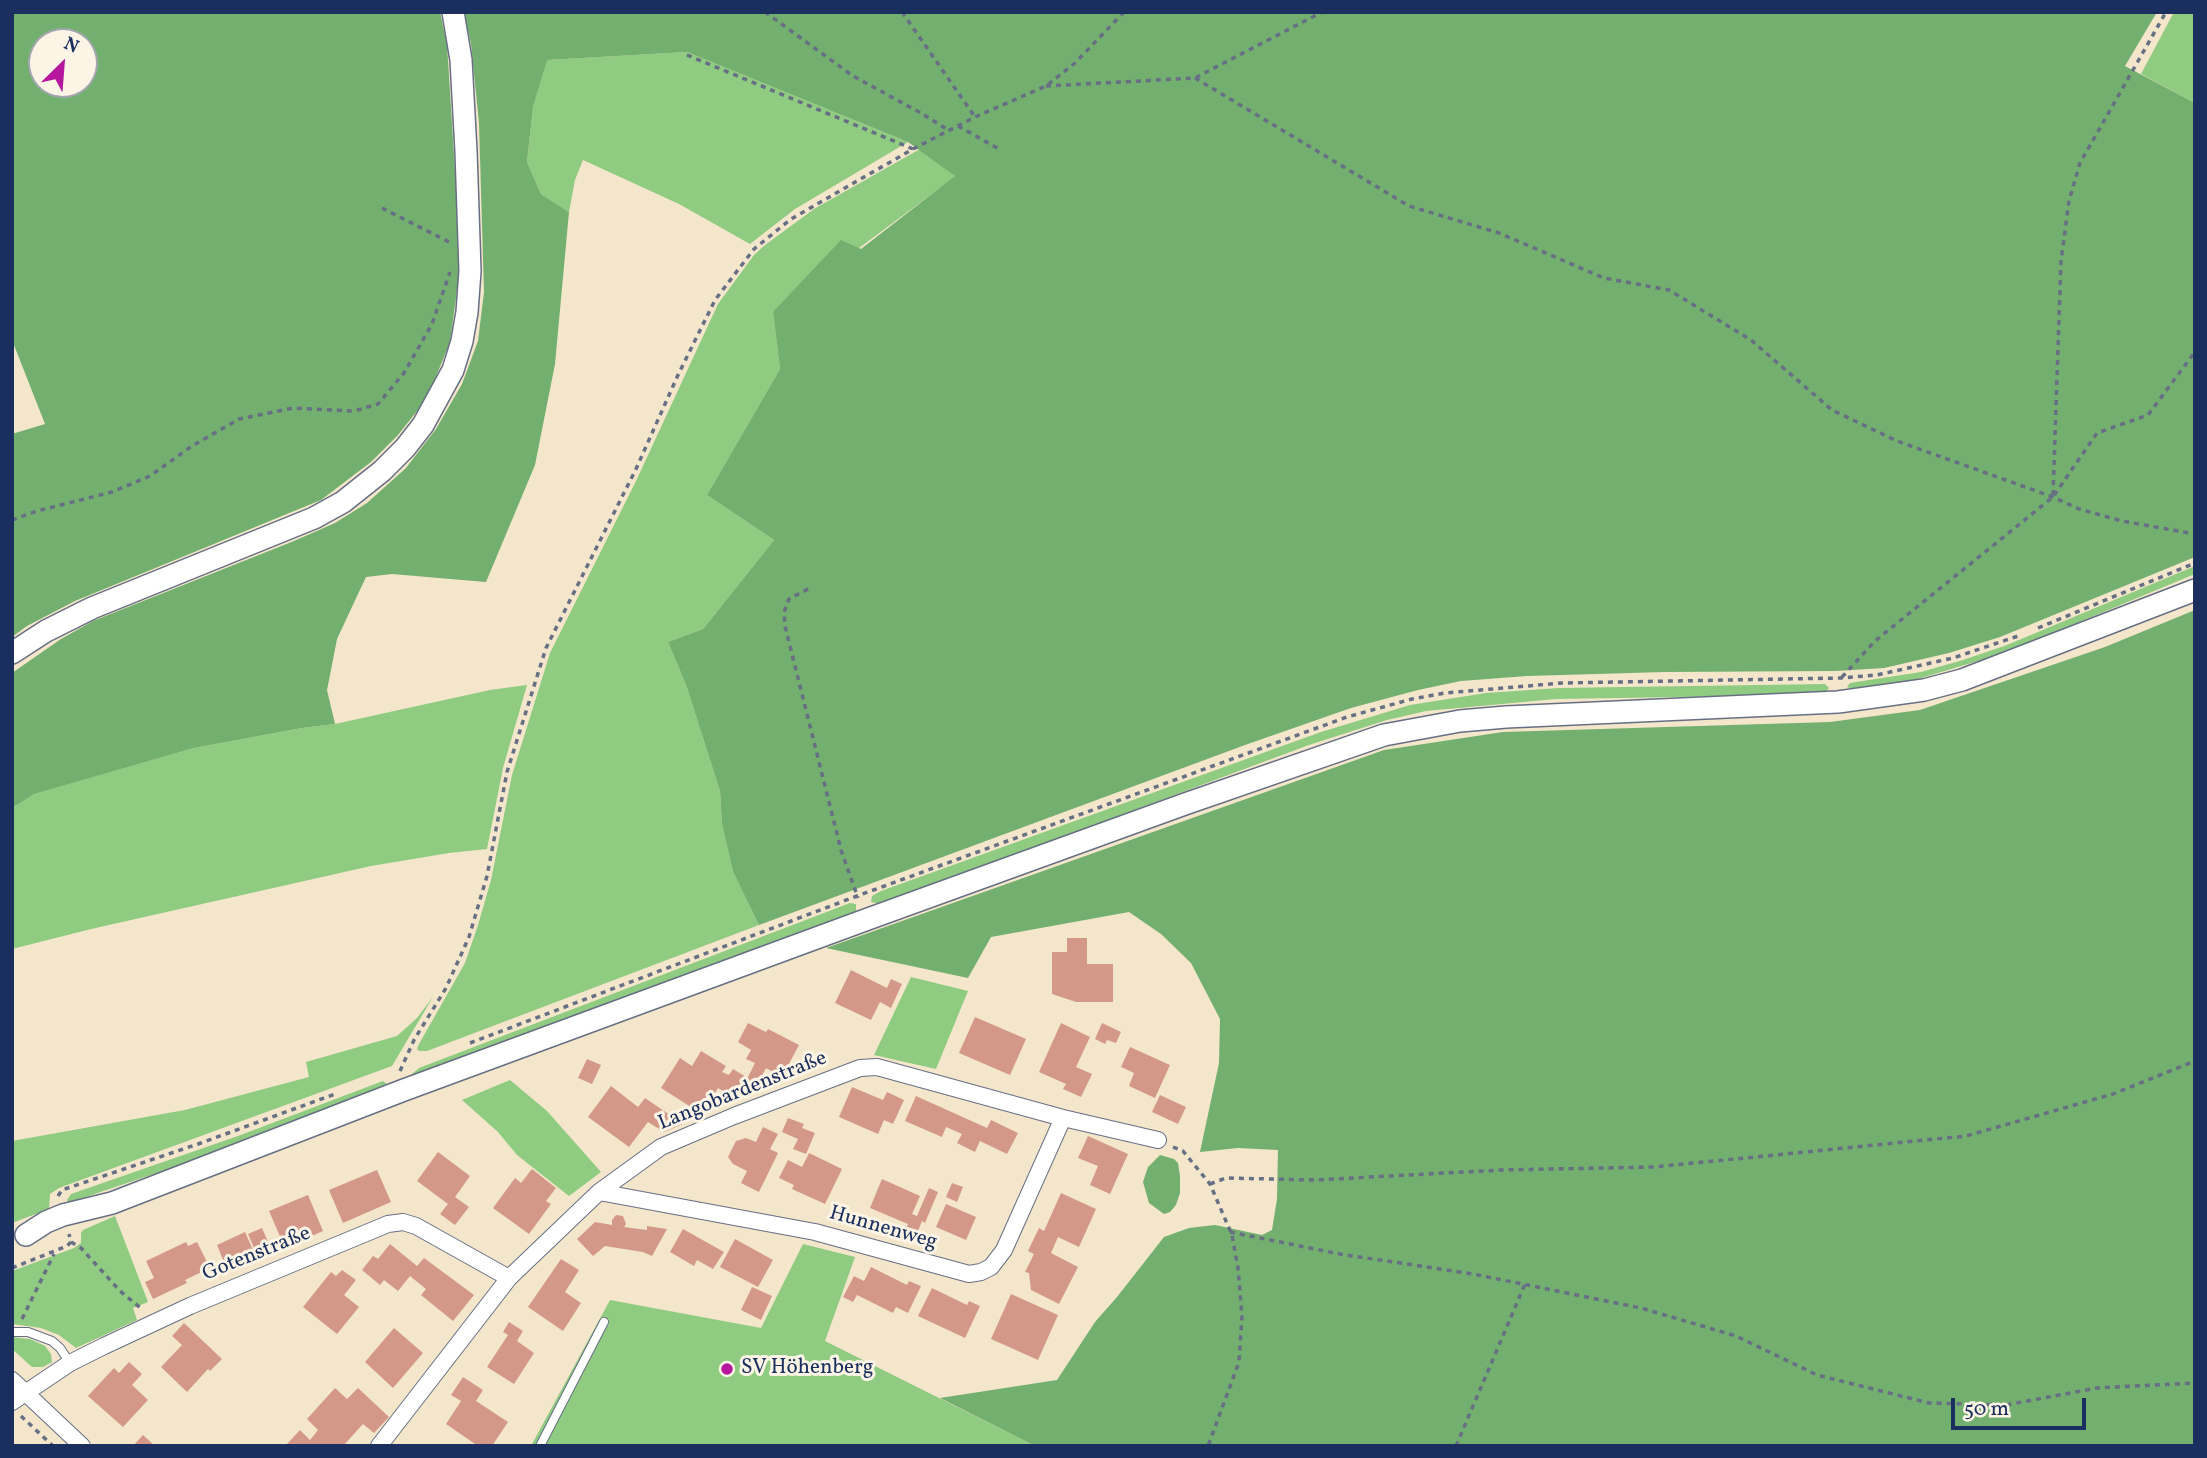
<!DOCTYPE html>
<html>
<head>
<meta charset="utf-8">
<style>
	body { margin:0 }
	#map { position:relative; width:2207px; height:1458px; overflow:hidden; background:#f3e6cb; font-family:Vollkorn,serif }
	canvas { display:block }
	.frame { position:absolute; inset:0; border:14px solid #1b2f5e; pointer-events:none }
	.north { position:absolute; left:28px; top:28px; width:70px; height:70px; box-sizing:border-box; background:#fcf5e5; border:2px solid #a2a6af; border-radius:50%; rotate:25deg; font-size:19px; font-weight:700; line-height:28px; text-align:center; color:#1b2f5e }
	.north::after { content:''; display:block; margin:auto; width:24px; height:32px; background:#b5179e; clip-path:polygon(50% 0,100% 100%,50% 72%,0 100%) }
	.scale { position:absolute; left:1951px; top:1398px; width:135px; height:32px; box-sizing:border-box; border:4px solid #1b2f5e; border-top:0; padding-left:9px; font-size:21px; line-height:24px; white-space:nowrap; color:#1b2f5e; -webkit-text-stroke:5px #fcf5e5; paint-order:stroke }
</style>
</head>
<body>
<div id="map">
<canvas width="2207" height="1458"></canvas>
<div class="frame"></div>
<div class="north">N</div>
<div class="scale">50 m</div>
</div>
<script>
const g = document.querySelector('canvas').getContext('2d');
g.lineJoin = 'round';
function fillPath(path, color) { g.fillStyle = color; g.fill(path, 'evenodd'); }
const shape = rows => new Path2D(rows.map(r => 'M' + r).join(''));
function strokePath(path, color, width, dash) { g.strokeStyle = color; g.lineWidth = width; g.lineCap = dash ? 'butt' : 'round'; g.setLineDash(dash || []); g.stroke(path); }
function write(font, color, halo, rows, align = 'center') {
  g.font = font + ' Vollkorn,serif'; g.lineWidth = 6; g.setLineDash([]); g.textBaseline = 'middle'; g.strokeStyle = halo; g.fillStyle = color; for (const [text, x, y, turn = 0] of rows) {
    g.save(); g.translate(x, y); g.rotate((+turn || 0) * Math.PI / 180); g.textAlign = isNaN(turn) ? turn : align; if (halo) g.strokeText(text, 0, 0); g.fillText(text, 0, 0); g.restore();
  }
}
fillPath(shape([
	[2174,12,2195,12,2195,103,2141,74],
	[687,52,908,142,795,209,750,244,679,204,583,160,575,180,569,212,541,194,527,162,533,107,546,60],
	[920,149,956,176,773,312,780,369,707,495,774,540,703,629,668,642,686,685,720,791,722,824,733,872,759,925,427,1051,419,1051,417,1049,419,1044,465,963,478,925,491,880,512,775,550,653,636,481,718,304,754,255,765,245,814,209],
	[2195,566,2195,574,2005,653,1911,681,1852,689,1847,687,1850,683,1921,672,1963,660,2007,645],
	[1825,684,1829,688,1826,692,1741,696,1556,699,1426,711,1387,720,1309,745,881,904,871,902,872,896,881,891,1321,732,1410,705,1486,693,1559,688],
	[527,685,503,768,487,849,449,853,371,866,91,929,12,949,12,808,33,794,194,748,302,728,335,724,490,690],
	[850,903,856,904,856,913,417,1076,412,1074,419,1068],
	[911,977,968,991,936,1069,874,1055],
	[433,997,392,1066,59,1188,50,1194,49,1209,12,1223,12,1141,185,1110,309,1077,306,1062,397,1036,417,1018],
	[510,1080,547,1111,601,1172,569,1196,517,1155,498,1132,462,1100],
	[383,1081,387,1084,387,1087,245,1143,74,1201,68,1202,67,1200,71,1194,238,1136],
	[115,1216,148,1302,133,1308,137,1320,76,1348,59,1335,41,1328,12,1324,12,1271,74,1248,81,1243,81,1233,83,1230],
	[803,1244,855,1257,825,1341,1035,1446,531,1446,610,1300,761,1328],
	[12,1337,30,1339,45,1346,51,1354,52,1362,43,1367,32,1367,12,1349]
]), '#8fcb80');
fillPath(shape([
	[12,12,440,12,447,45,460,250,459,275,450,342,435,379,421,406,398,435,371,462,321,500,75,601,27,626,12,637,12,434,45,424,12,340],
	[42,42,84,42,84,84,42,84],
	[464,12,2157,12,2125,66,2195,103,2195,557,2000,637,1949,653,1884,668,1836,671,1665,672,1527,676,1461,681,1418,690,1351,708,1245,745,759,925,733,872,722,824,720,791,686,685,668,642,703,629,774,540,707,495,780,369,773,312,841,240,861,249,955,176,908,142,687,52,547,60,533,107,527,162,541,194,569,212,555,364,535,465,486,582,392,574,366,577,337,639,330,675,327,690,335,724,302,728,194,748,34,794,12,808,12,673,61,639,93,621,294,541,335,523,367,503,406,468,436,429,462,384,478,341,484,292,479,123,471,44],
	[2195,610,2195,1446,1035,1446,940,1398,1057,1380,1095,1322,1117,1297,1164,1237,1189,1228,1215,1225,1262,1235,1272,1230,1277,1199,1278,1150,1238,1148,1200,1152,1219,1063,1220,1019,1191,963,1161,934,1129,912,991,937,968,978,826,948,1384,750,1503,732,1830,722,1920,710,2105,647],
	[1160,1155,1174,1159,1178,1163,1180,1176,1180,1193,1176,1205,1170,1212,1164,1214,1149,1203,1143,1182,1148,1167]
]), '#73af6e');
fillPath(shape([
	[1067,938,1087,938,1087,964,1113,964,1113,1002,1076,1002,1052,994,1052,952,1067,952],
	[851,970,887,988,891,979,902,984,891,1008,880,1002,871,1020,835,1003],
	[975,1017,1026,1039,1010,1075,959,1053],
	[748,1023,766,1032,768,1029,799,1045,782,1077,766,1068,757,1085,747,1079,755,1063,746,1059,751,1050,738,1042],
	[1061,1023,1090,1037,1076,1067,1092,1074,1081,1097,1063,1089,1066,1084,1039,1072],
	[1102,1023,1121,1032,1116,1043,1107,1040,1105,1044,1095,1039],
	[1130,1047,1170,1065,1155,1098,1129,1086,1134,1073,1121,1067],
	[701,1051,726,1066,722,1072,729,1075,733,1069,746,1077,734,1097,718,1088,702,1114,661,1088,680,1058,692,1066],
	[587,1059,601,1065,592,1084,578,1078],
	[611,1086,638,1107,645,1098,683,1124,664,1132,648,1122,629,1147,588,1117],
	[852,1087,883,1100,887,1092,904,1100,893,1124,884,1120,878,1134,839,1117],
	[1160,1095,1186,1107,1178,1124,1152,1112],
	[916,1096,987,1128,991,1120,1018,1133,1007,1154,980,1141,975,1152,957,1143,962,1134,946,1127,942,1137,905,1121],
	[788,1118,804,1124,802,1128,815,1133,806,1154,793,1149,798,1139,782,1132],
	[763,1127,778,1134,770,1149,778,1153,759,1192,741,1183,747,1171,733,1164,728,1157,736,1141,746,1138,756,1142],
	[1088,1136,1128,1154,1110,1194,1090,1185,1098,1166,1078,1158],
	[438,1152,470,1176,455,1197,469,1207,455,1225,440,1214,448,1204,417,1181],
	[809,1153,842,1169,825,1204,792,1189,794,1185,779,1178,788,1160,802,1167],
	[532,1169,556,1188,546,1201,551,1204,529,1234,493,1208,515,1178,521,1183],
	[377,1170,391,1202,343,1223,329,1190],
	[882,1179,920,1196,912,1214,917,1216,929,1188,938,1192,925,1223,922,1221,916,1236,905,1231,908,1224,870,1208],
	[952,1183,963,1187,957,1202,946,1197],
	[1061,1193,1096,1209,1079,1247,1058,1237,1051,1253,1078,1267,1059,1304,1031,1290,1029,1273,1025,1272,1034,1254,1028,1251,1039,1228,1044,1231],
	[308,1195,323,1231,285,1248,269,1211],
	[946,1204,976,1217,966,1240,936,1227],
	[616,1215,623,1216,626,1224,624,1227,647,1230,647,1226,667,1229,652,1256,643,1252,605,1246,593,1256,577,1239,595,1222,612,1225,612,1220],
	[262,1228,272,1251,258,1257,248,1234],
	[683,1229,724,1252,713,1269,697,1260,694,1266,670,1252],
	[245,1232,257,1259,228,1272,217,1245],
	[735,1239,773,1260,758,1287,720,1267],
	[186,1242,188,1246,197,1242,210,1268,185,1280,187,1283,153,1299,145,1282,154,1278,146,1261],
	[390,1244,417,1266,424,1258,474,1295,453,1321,421,1295,426,1289,410,1276,398,1291,384,1280,380,1285,362,1270,373,1256,378,1259],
	[561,1259,579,1270,565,1292,581,1303,563,1331,528,1307],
	[871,1267,907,1285,909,1281,921,1286,908,1313,896,1307,893,1313,857,1295,853,1302,843,1297,854,1276,864,1281],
	[342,1270,356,1280,344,1295,359,1307,337,1334,303,1307,331,1272,336,1276],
	[752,1287,772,1296,761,1320,741,1310],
	[932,1288,967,1305,969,1301,980,1306,965,1338,918,1316],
	[1011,1294,1058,1315,1038,1360,991,1339],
	[509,1322,523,1331,517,1341,534,1353,514,1384,487,1367,508,1335,503,1332],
	[184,1323,222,1359,210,1371,208,1369,187,1392,161,1367,182,1345,172,1336],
	[394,1328,423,1353,393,1388,365,1362],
	[129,1362,142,1374,132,1385,148,1400,123,1427,88,1396,114,1368,119,1373],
	[463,1377,483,1390,476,1401,508,1422,492,1446,478,1446,446,1424,461,1401,451,1395],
	[335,1388,347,1399,358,1388,389,1417,374,1433,363,1424,343,1446,289,1446,287,1444,300,1430,310,1440,318,1430,307,1419],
	[143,1435,155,1446,133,1446]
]), '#d49889');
const service = shape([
	[12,1332,28,1332,52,1341,60,1348,70,1363],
	[540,1446,604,1322]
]);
const minor = shape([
	[599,1192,815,1232,969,1274,981,1272,991,1267,1004,1250,1063,1118],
	[12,1380,82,1446],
	[12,1402,70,1363,104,1346,190,1306,388,1224,403,1222,416,1226,509,1278],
	[379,1446,509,1278,599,1192,661,1147,734,1116,860,1068,877,1067,1063,1118,1158,1140]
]);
const secondary = shape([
	[12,653,46,631,92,608,314,518,343,502,382,471,405,448,423,425,453,370,462,341,467,312,470,271,466,151,461,60,453,12],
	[26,1235,46,1222,63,1215,112,1203,404,1090,868,919,1185,804,1384,735,1460,721,1506,717,1838,702,1924,690,1962,680,2195,590]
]);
strokePath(service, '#676f84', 10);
strokePath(minor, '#676f84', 18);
strokePath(secondary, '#676f84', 24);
strokePath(shape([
	[765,12,853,76,921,113,948,130],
	[902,12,975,117],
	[687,55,913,149],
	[1195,78,1409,206,1499,233,1604,278,1669,290,1751,340,1832,410,1897,441,2053,497,2079,509,2122,521,2195,534],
	[1046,86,1195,78,1322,12],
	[958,126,999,149],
	[382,208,451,243],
	[2053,495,2061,261,2069,201,2080,163,2166,12],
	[12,520,37,511,112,492,150,476,192,446,239,419,293,408,354,411,378,404,404,373,432,324,450,272],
	[808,589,789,599,784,612,785,626,841,850,858,898],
	[2038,628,2195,563],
	[1842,677,1875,641,2053,497,2097,433,2148,415,2195,352],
	[470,1043,857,896,1347,717,1412,699,1445,693,1562,683,1841,678,1877,675,1953,658,2018,636],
	[400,1071,414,1040,446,988,469,937,487,876,507,772,546,648,636,469,678,375,715,300,754,249,791,219,913,149,975,117,1046,86,1075,63,1124,12],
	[1173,1147,1183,1151,1210,1184,1232,1235,1238,1268,1242,1316,1239,1362,1208,1446],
	[1210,1184,1226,1178,1315,1180,1501,1170,1654,1167,1966,1136,2113,1094,2195,1061],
	[58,1196,62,1190,198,1144,335,1094],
	[1230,1232,1340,1254,1473,1274,1641,1308,1736,1336,1817,1375,1929,1403,2006,1405,2097,1388,2195,1383],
	[71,1242,81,1248,120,1291,143,1310],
	[12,1268,67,1246,71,1242,69,1234],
	[22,1319,54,1254],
	[21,1416,53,1446],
	[1456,1446,1525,1284]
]), '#676f84', 3.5, [5, 5]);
strokePath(service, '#fff', 8);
strokePath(minor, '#fff', 16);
strokePath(secondary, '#fff', 21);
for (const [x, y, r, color] of [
	[727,1369,7,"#b5179e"]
]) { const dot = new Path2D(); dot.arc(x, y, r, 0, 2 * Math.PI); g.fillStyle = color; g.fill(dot); strokePath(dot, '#fcf5e5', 2.5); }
write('21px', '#1b2f5e', '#fcf5e5', [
	["Langobardenstraße",743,1092,-22],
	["Hunnenweg",883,1229,16],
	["Gotenstraße",257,1255,-22]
]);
write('21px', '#1b2f5e', '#fcf5e5', [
	["SV Höhenberg",741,1369]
], 'left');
</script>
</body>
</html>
